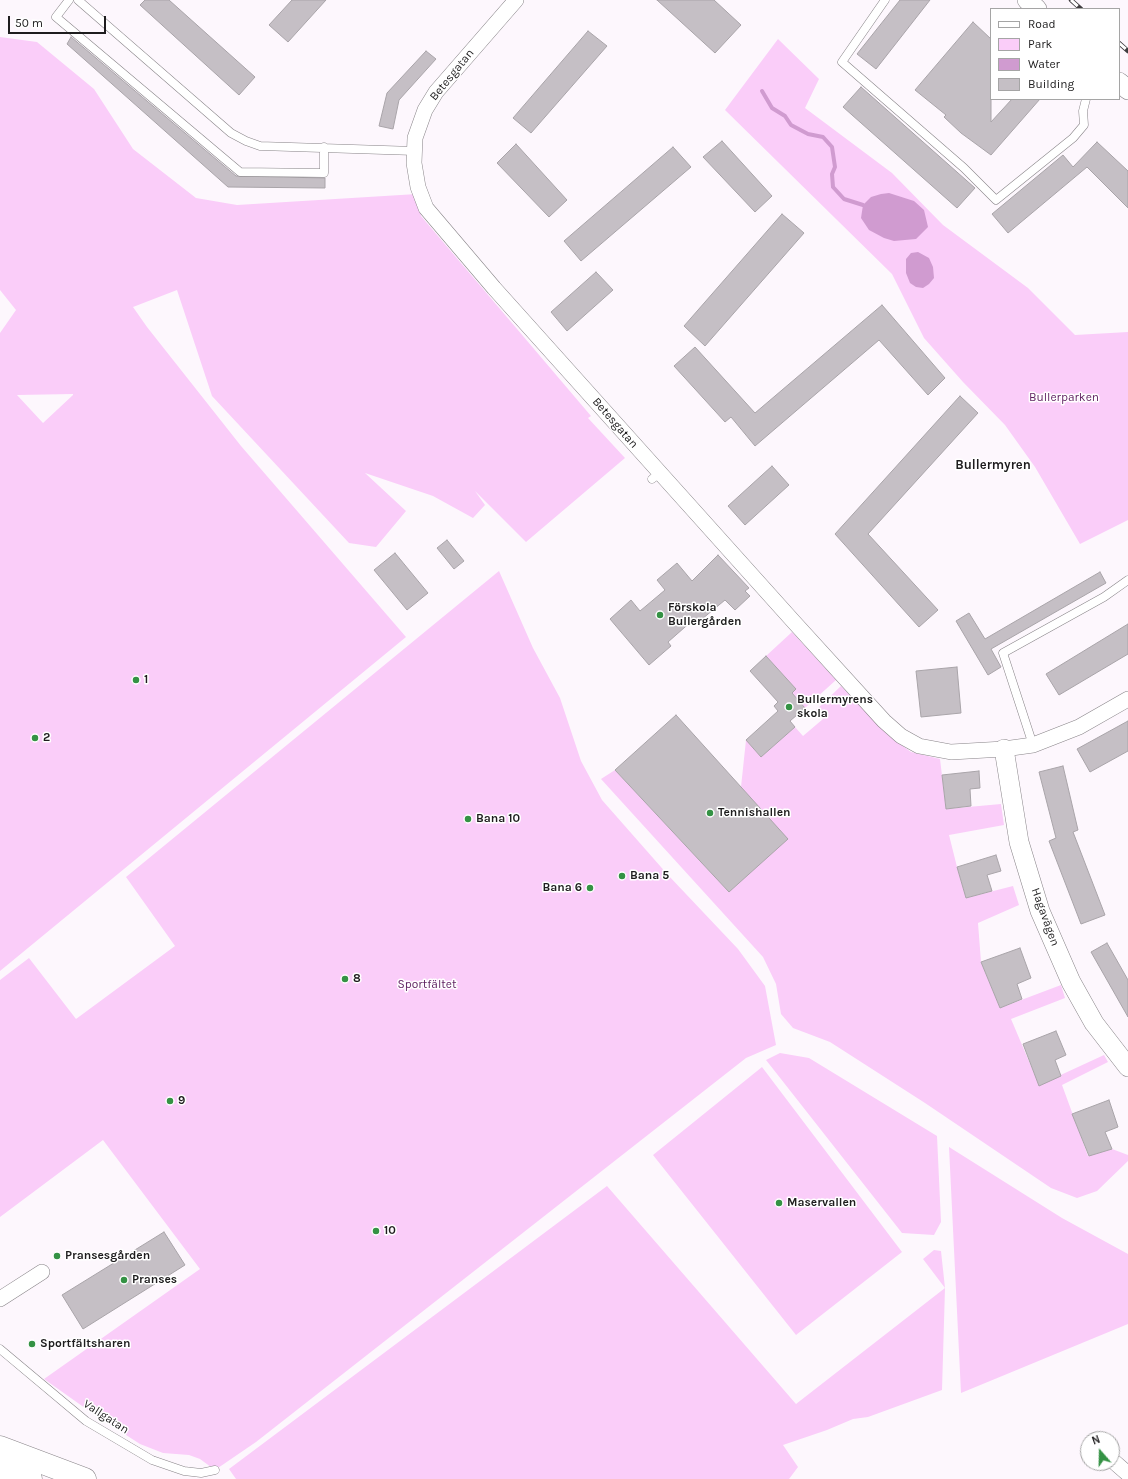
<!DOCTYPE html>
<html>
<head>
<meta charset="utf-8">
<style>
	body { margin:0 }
	#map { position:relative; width:1128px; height:1479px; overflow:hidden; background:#fdf7fd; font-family:Karla,sans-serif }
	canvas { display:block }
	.legend { position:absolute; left:990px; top:8px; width:130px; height:92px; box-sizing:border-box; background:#fff; border:1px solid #a5a5a5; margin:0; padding:5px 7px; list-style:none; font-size:12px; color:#1e1d1e }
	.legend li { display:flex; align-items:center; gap:8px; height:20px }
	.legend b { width:20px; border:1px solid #a5a5a5 }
	.north { position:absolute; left:1080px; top:1431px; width:40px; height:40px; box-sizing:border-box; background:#fff; border:1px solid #a5a5a5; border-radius:50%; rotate:340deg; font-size:11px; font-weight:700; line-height:16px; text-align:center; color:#1e1d1e }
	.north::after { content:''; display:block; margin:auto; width:14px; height:18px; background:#349244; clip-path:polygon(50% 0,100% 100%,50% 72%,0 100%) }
	.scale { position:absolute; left:8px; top:16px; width:98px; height:18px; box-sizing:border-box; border:2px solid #1e1d1e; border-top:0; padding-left:5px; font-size:12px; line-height:14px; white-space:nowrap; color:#1e1d1e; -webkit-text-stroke:3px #fff; paint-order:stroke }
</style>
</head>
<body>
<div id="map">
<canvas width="1128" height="1479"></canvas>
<ul class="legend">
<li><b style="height:5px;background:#fff"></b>Road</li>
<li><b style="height:11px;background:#facdf9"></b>Park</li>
<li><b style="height:11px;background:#d09bd0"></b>Water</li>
<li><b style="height:11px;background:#c5bfc5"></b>Building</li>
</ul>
<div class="north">N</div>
<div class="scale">50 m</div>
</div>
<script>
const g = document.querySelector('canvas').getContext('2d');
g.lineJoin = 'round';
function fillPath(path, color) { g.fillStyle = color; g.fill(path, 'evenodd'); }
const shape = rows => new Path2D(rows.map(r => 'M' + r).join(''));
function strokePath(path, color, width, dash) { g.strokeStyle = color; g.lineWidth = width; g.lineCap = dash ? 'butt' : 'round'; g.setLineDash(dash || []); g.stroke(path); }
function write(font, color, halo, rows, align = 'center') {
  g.font = font + ' Karla,sans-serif'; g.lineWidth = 3; g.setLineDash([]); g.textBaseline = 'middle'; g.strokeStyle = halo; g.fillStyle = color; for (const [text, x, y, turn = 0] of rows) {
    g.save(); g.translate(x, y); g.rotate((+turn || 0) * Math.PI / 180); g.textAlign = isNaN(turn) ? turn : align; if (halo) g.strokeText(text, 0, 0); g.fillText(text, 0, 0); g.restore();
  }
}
fillPath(shape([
	[0,37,37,42,94,89,133,149,196,198,237,205,417,194,421,216,591,416,588,418,625,458,526,542,475,491,485,505,473,518,433,496,365,473,406,511,376,547,349,543,212,396,177,290,133,307,147,327,241,446,406,637,0,971,0,333,16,310,0,290],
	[17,395,73,394,73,395,43,423],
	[778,39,819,79,805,108,892,173,943,225,1028,288,1075,335,1128,332,1128,520,1080,544,1035,467,1005,425,963,382,924,338,892,274,725,110],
	[499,571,533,648,560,698,581,761,602,800,668,875,738,949,765,986,776,1045,746,1058,256,1442,215,1470,200,1459,189,1455,163,1453,140,1444,92,1413,44,1379,200,1269,103,1140,0,1217,0,980,29,958,76,1019,175,946,126,877],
	[792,632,836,680,805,708,792,693,796,689,766,656],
	[841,686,888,735,911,752,940,759,946,809,1001,804,1004,825,949,835,957,867,966,898,1013,886,1019,905,978,923,981,962,1000,1008,1061,985,1065,998,1011,1019,1039,1085,1104,1055,1108,1062,1062,1085,1088,1156,1112,1149,1128,1155,1128,1161,1097,1191,1077,1198,1051,1188,925,1103,830,1042,793,1028,781,1014,776,984,763,957,601,779,615,770,729,892,787,839,741,787,746,740,761,757,795,727,803,736,823,719,815,711],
	[780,1053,809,1058,937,1136,941,1222,934,1235,902,1233,766,1060],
	[762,1067,902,1252,796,1335,653,1155],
	[949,1147,1062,1218,1128,1254,1128,1324,961,1393],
	[607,1186,796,1404,945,1288,923,1259,934,1250,941,1251,945,1288,942,1390,868,1417,853,1419,827,1430,783,1445,798,1467,789,1479,236,1479,229,1469]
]), '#facdf9');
fillPath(shape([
	[889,193,914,201,924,210,928,227,916,239,894,241,884,238,869,230,861,218,863,205,871,197,881,194],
	[918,252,929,258,933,267,934,278,929,284,923,288,916,287,910,283,906,273,906,259,911,253]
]), '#d09bd0');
strokePath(shape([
	[762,91,772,108,785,116,791,125,808,134,823,137,832,147,835,167,832,174,833,187,844,199,863,205]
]), '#d09bd0', 4);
const building = shape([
	[145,0,169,0,255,77,239,95,140,5,145,0],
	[292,0,326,0,288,42,269,25,292,0],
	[657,0,714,0,741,25,715,53,657,0],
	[900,0,930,0,876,69,857,54,900,0],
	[973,22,991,39,991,122,1012,99,1040,99,991,155,961,133,944,117,946,115,915,90,973,22],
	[588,31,607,46,531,133,513,118,588,31],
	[71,37,236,176,325,178,325,188,228,187,67,44,71,37],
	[426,51,436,59,399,100,393,129,379,126,387,93,426,51],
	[861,87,975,188,957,208,843,107,861,87],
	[722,141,772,196,755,212,703,157,722,141],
	[1097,142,1128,171,1128,208,1087,167,1008,233,992,214,1063,155,1073,167,1097,142],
	[516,144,567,200,549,217,497,163,516,144],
	[673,147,691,167,581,261,564,241,673,147],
	[782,214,804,233,705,346,684,326,782,214],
	[596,272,613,290,567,331,551,312,596,272],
	[882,305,945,378,928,395,879,340,755,446,731,417,725,422,674,366,695,347,755,413,882,305],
	[960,396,978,413,868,534,938,610,919,627,835,534,960,396],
	[772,466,789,485,745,525,728,506,772,466],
	[447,540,464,561,454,569,437,548,447,540],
	[395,553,428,593,407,610,374,570,395,553],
	[718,555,749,588,745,591,750,596,735,610,725,600,696,624,693,620,668,642,671,646,649,665,610,619,631,600,640,611,665,590,657,580,677,563,692,581,718,555],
	[1100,572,1106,583,991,649,1001,667,988,675,956,621,969,613,985,639,1100,572],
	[1128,624,1128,654,1059,695,1046,674,1128,624],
	[766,656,796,689,792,693,805,708,790,721,795,727,761,757,746,740,778,711,774,706,778,702,750,671,766,656],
	[957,667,961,713,921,717,916,671,957,667],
	[676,715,788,839,729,892,615,770,676,715],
	[1128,721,1128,751,1090,772,1077,749,1128,721],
	[1063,766,1078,830,1073,832,1105,915,1081,924,1049,841,1056,838,1039,772,1063,766],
	[979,771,980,788,970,789,971,806,946,809,942,775,979,771],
	[996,855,1001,871,987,875,992,891,966,898,957,867,996,855],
	[1107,943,1128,980,1128,1017,1091,952,1107,943],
	[1020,948,1031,978,1017,984,1022,999,1000,1008,981,962,1020,948],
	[1056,1031,1066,1055,1055,1060,1061,1076,1039,1086,1023,1044,1056,1031],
	[1109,1100,1118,1127,1105,1132,1112,1149,1089,1156,1072,1114,1109,1100],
	[164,1232,185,1265,83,1329,62,1295,164,1232]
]);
fillPath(building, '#c5bfc5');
strokePath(building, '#a9a4a9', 1);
const service = shape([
	[69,0,56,17,240,172,324,173,324,147],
	[78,0,231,133,246,141,260,146,415,151],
	[885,0,842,62,964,168,996,200,1073,138,1084,125,1083,111,1086,99],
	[652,479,660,473],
	[1033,745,1003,653,1104,597,1128,580],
	[0,1349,86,1421,152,1460,184,1471,201,1473,215,1470]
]);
const minor = shape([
	[516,0,436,92,425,110,415,138,414,163,418,187,426,208,494,288,793,621,884,721,901,736,919,746,951,752,1004,749,1033,745,1079,727,1128,699],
	[0,1299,42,1272],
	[1112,1460,1128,1474]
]);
const tertiary = shape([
	[1027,0,1037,9],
	[1119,82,1128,90],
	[1004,749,1019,842,1040,911,1071,982,1094,1023,1128,1067]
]);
const trunk = shape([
	[0,1447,85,1479],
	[0,1469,31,1479]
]);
strokePath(service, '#888488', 9);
strokePath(minor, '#888488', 16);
strokePath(tertiary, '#888488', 20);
strokePath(trunk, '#888488', 23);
strokePath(service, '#fff', 8);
strokePath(minor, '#fff', 15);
strokePath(tertiary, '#fff', 19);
strokePath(trunk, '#fff', 22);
const rail = shape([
	[1071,0,1081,9],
	[1119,43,1128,51]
]);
strokePath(rail, '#3f3d3f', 4.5);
strokePath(rail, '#fff', 3, [9]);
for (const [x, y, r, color] of [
	[660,615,4,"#349244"],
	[136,680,4,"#349244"],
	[789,707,4,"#349244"],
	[35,738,4,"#349244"],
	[710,813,4,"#349244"],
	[468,819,4,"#349244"],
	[622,876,4,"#349244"],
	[590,888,4,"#349244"],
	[345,979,4,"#349244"],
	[170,1101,4,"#349244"],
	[779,1203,4,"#349244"],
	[376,1231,4,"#349244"],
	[57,1256,4,"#349244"],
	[124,1280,4,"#349244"],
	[32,1344,4,"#349244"]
]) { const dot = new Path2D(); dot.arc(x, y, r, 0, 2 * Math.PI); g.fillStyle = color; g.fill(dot); strokePath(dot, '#fff', 1.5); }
write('12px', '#1e1d1e', '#fff', [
	["Betesgatan",452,75,-51],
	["Betesgatan",615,423,49],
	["Hagavägen",1045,917,70],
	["Vallgatan",106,1417,33]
]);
write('12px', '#5d1e5f', '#fff', [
	["Bullerparken",1064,398],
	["Sportfältet",427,985]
]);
write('bold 12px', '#1e1d1e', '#fff', [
	["Förskola",668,608],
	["Bullergården",668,622],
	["1",144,680],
	["Bullermyrens",797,700],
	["skola",797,714],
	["2",43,738],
	["Tennishallen",718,813],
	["Bana 10",476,819],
	["Bana 5",630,876],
	["Bana 6",582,888,"right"],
	["8",353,979],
	["9",178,1101],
	["Maservallen",787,1203],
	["10",384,1231],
	["Pransesgården",65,1256],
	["Pranses",132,1280],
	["Sportfältsharen",40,1344]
], 'left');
write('bold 13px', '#1e1d1e', '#fff', [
	["Bullermyren",993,465]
]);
</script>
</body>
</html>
